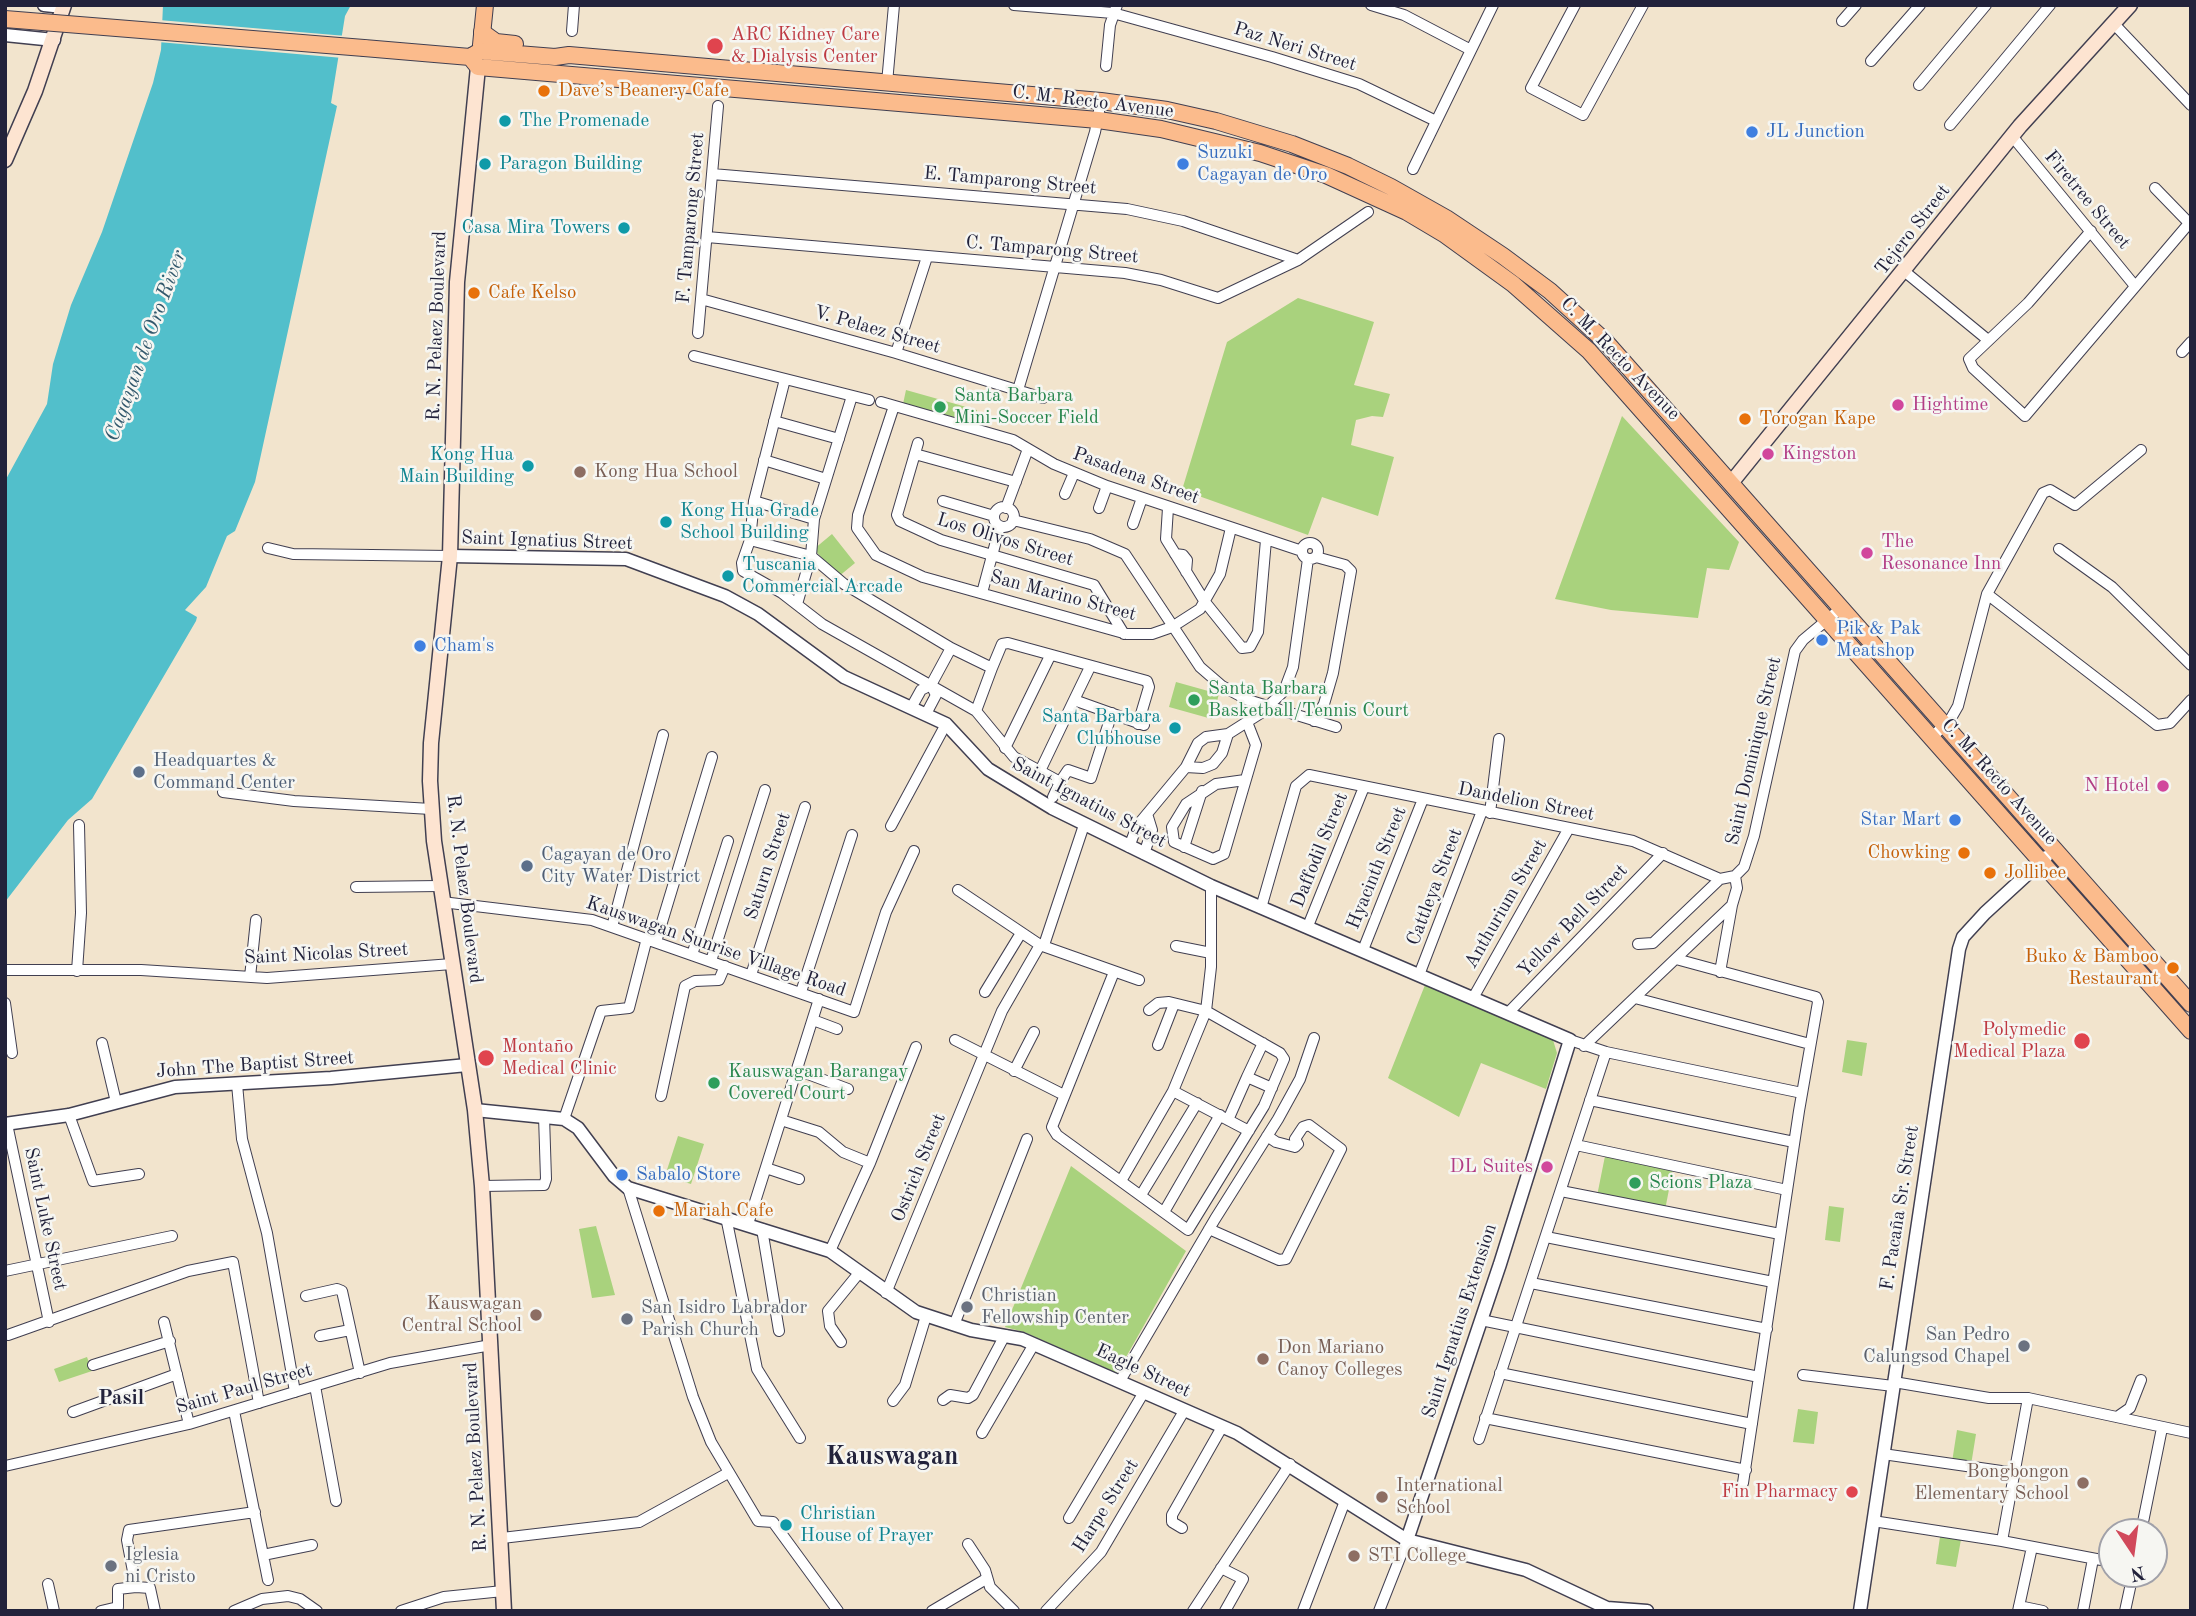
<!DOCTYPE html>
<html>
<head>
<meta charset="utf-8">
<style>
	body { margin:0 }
	#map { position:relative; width:2196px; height:1616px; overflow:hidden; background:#f2e4cd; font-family:"Old Standard TT",serif }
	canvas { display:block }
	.frame { position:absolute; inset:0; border:7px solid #22223b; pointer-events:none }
	.north { position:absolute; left:2098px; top:1518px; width:70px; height:70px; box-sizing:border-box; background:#f6f6f2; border:2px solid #a1a1a9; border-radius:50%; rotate:167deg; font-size:19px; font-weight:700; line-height:28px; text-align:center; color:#22223b }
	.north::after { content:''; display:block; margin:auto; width:24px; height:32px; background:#d1495b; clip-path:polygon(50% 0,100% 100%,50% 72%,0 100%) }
</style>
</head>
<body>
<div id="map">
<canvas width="2196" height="1616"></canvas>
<div class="frame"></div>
<div class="north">N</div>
</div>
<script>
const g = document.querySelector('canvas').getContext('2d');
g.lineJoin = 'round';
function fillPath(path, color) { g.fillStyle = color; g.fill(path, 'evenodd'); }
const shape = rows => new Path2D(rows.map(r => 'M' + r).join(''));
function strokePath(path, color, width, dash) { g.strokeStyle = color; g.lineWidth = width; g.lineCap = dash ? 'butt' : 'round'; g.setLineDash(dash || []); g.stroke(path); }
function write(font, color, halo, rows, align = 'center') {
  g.font = font + ' "Old Standard TT",serif'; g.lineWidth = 5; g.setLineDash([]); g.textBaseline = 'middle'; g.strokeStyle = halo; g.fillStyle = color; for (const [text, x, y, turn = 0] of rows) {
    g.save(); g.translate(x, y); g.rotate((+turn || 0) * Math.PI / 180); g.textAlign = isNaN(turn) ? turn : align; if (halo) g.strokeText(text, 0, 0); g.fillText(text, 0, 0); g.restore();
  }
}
fillPath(shape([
	[1298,298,1374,322,1354,385,1390,394,1383,417,1372,416,1356,420,1351,445,1394,457,1378,516,1322,497,1308,535,1182,490,1227,342],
	[906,390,977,410,973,422,903,404],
	[1622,416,1739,542,1729,570,1707,568,1698,618,1611,610,1555,599],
	[832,534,855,563,838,577,814,549],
	[1176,682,1219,694,1212,719,1169,707],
	[1425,985,1553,1040,1557,1053,1546,1089,1481,1063,1459,1117,1388,1078],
	[1847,1040,1867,1043,1862,1076,1842,1072],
	[678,1136,704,1144,691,1184,665,1176],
	[1605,1156,1673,1169,1665,1210,1597,1196],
	[1071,1166,1186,1251,1117,1373,1024,1332,1005,1327],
	[1829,1206,1844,1208,1840,1242,1825,1240],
	[596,1226,615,1295,592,1298,579,1229],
	[87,1357,92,1371,59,1382,54,1369],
	[1798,1409,1818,1412,1814,1444,1793,1442],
	[1957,1430,1976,1434,1971,1465,1952,1462],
	[1941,1530,1962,1534,1956,1567,1936,1564]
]), '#a9d27d');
fillPath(shape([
	[163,5,351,5,345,16,331,103,337,106,255,482,235,531,227,536,206,587,185,610,197,617,196,621,92,799,68,820,5,902,5,481,47,404,53,364,71,305,102,232,153,83,161,50]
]), '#52bfcb');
fillPath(shape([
	[159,20,346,36,343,58,158,42]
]), '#f2e4cd');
const minor = shape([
	[1014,5,1113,13,1272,57,1359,84,1436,121],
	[1371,5,1404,15,1471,50],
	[1575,5,1531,88,1583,115,1643,5],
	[1842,21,1856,5],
	[2114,24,2191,105],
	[572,31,574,5],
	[1871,61,1920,5],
	[1106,66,1110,25,1117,5],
	[887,83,894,5],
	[1919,85,1986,5],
	[1950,125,2050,5],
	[2012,136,2135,286],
	[1413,169,1493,5],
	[712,174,1127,209,1183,221,1298,260],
	[2155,188,2189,223],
	[2091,231,2028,303,1969,359,1973,368,2025,416,2191,221],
	[707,237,1125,273,1161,280,1218,298,1298,260,1368,212],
	[1904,271,1988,340],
	[701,299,896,353,1043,398],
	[698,333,718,106],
	[2182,352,2191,342],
	[896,353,927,257],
	[694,356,869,400],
	[1018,390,1095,132,1101,101],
	[852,396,814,519,811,556,844,584,951,648,992,668,1002,644,1008,643,1147,681,1149,687,1138,724],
	[881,402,1013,440,1054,464,1107,486,1302,551],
	[894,406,858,515,857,528,876,555,923,577,1127,634,1152,634,1172,627,1200,609,1220,574,1231,528],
	[774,421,839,439],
	[918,443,897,515,900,521,941,540,1094,585,1124,634],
	[915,454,1016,482],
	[764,460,826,479],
	[1065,494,1074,473],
	[754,501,785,379],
	[943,501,994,516],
	'994 517a10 10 0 1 1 20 0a10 10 0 1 1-20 0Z',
	[1006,508,1028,449],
	[1099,508,1107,486],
	[1168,508,1166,539,1205,602,1242,648,1250,647,1258,632,1266,540],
	[814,519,754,501,750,540,742,563,743,571,782,593,822,624,976,711,1014,757,1060,782,1068,770,1091,778,1112,713],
	[1013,520,1090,539,1125,554,1200,667,1222,686,1248,700,1336,727],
	[1133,524,1142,498],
	[750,540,811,556,797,604],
	'1302 551a8 8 0 1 1 16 0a8 8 0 1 1-16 0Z',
	[268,548,293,554,450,556],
	[2059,549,2112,587,2191,665],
	[1175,554,1183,555,1187,560,1186,572],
	[982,593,1000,526],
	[1987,594,2157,725,2170,723,2191,700],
	[1074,700,1090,667],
	[911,708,921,690,931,685,951,648],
	[976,711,992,668],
	[926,714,936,695,931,685],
	[1314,721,1324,704,1333,673,1351,571,1345,565,1316,557],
	[1931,738,1950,720,1958,706,1987,594,2043,493,2050,490,2075,505,2141,450],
	[1005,748,1050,656],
	[1186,767,1203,768,1213,764,1222,753,1228,734],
	[1040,771,1074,700,1144,725],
	[1245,780,1216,784,1186,804,1172,827,1174,842,1213,859,1224,854,1256,745,1247,722],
	[223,792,294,801,431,809],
	[1053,797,1060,782],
	[1490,813,1499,739],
	[891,826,946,724],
	[1129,847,1137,826,1186,767,1198,743,1206,737,1228,734,1261,713,1284,691,1293,667,1308,559],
	[1184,847,1202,791],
	[1144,854,1152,830,1148,817],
	[356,887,440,886],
	[958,890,1040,945,1139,980],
	[442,902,592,920,854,1012,886,912,914,851],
	[1261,908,1296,786,1309,775,1633,841,1720,879,1735,876,1744,867,1754,836,1795,651,1803,640,1840,609],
	[1308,926,1364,787],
	[612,927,663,735],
	[656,942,712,757],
	[1638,944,1653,943,1720,879],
	[1044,945,1084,825],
	[1176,946,1211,953],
	[1363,950,1423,799],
	[692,955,728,841],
	[1676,959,1816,997,1818,1002,1799,1111,1743,1483],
	[711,961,765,790],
	[5,970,141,970,267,978,452,964],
	[77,971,81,913,79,825],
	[1114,972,1052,1127,1057,1135,1188,1230,1264,1106,1284,1059,1280,1053,1206,1011,1211,967,1211,886],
	[1720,972,1732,905],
	[751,975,805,807],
	[1419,975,1482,811],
	[250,977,256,920],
	[801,992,852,835],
	[985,992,1021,933],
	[1473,998,1569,828],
	[1635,998,1810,1044],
	[5,1003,12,1053],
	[1149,1010,1158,1003,1169,1002,1206,1011,1173,1091,1249,1131],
	[1508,1013,1663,853],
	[813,1020,837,1029],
	[955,1040,1064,1095],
	[1570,1040,1606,1052,1802,1093],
	[102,1043,116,1102],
	[1158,1045,1174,1004],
	[1584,1046,1732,905,1737,888,1735,876],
	[797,1070,848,1089],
	[1014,1071,1034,1032],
	[1247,1077,1263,1043],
	[237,1084,242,1139,267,1233,295,1392],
	[661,1096,685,986,695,981,719,980,725,966],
	[1590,1100,1794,1142],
	[69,1115,93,1181,139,1174],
	[564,1119,601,1011,629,1008,647,938],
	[781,1120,819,1132,843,1152,870,1163],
	[1228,1120,1247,1077,1272,1088],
	[7,1124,49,1322],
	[1576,1145,1787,1190],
	[766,1168,799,1179],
	[1121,1181,1173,1091],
	[482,1186,544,1185,546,1179,544,1116],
	[628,1188,693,1397,711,1442,758,1521,773,1522,838,1611],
	[1561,1191,1780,1234],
	[1141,1195,1197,1103],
	[1164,1212,1220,1115],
	[726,1217,757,1369,800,1438],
	[748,1224,819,999],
	[762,1229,779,1331],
	[1209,1229,1279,1260,1286,1259,1341,1149,1309,1125,1303,1127,1295,1139,1298,1144,1295,1147,1276,1142,1267,1136],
	[1546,1237,1773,1282],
	[830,1251,870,1163,916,1047],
	[5,1271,172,1236],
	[1531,1283,1767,1329],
	[886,1293,1002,1011,1040,945],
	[306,1296,337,1289,342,1291,360,1373],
	[1481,1320,1759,1377],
	[164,1322,189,1424],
	[954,1325,1027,1139],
	[8,1335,188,1271,233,1262,259,1403],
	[320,1336,350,1330],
	[841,1342,830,1326,828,1311,859,1273],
	[93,1365,170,1341],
	[1500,1373,1752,1424],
	[1803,1375,1893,1386],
	[1120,1381,1215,1219,1278,1119,1300,1079,1314,1038],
	[1894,1382,1989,1398,2028,1398,2191,1433],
	[315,1386,336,1501],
	[943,1400,950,1395,968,1398,973,1395,1005,1335],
	[893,1401,905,1385,926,1316],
	[234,1411,268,1580],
	[73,1412,177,1374],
	[2117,1417,2130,1408,2141,1380],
	[1485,1418,1746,1470],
	[982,1433,1034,1344],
	[1479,1439,1606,1052],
	[1883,1454,2015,1473],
	[5,1466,189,1424,390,1363,491,1345],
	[1069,1518,1144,1392],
	[1873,1521,2002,1541,2028,1398],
	[1182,1528,1172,1522,1172,1515,1222,1427],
	[2141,1532,2162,1428],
	[502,1538,639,1522,728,1473],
	[2002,1541,2112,1562],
	[968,1544,985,1570,990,1587,1014,1611],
	[263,1555,312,1545],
	[1221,1568,1243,1579,1225,1611],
	[48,1584,54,1611],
	[136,1587,127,1540,129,1530,255,1512],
	[2019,1606,2043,1611],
	[101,1611,118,1607,118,1589,136,1587,150,1588,155,1611],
	[234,1611,262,1599,288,1596,300,1599,317,1611],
	[401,1611,444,1597,503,1591],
	[932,1611,986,1579],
	[1046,1611,1101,1552,1184,1411],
	[1193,1611,1290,1464],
	[1303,1611,1345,1501],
	[1379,1611,1407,1540],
	[2018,1611,2032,1547],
	[2083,1611,2093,1559],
	[2125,1611,2133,1574]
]);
const tertiary = shape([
	[44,5,63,7],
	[5,35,54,40],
	[450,556,626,559,725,596,758,614,844,677,946,724,988,769,1052,808,1211,886,1570,1040,1500,1264,1407,1540],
	[475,1110,564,1119,578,1128,614,1176,628,1188,830,1251,916,1312,971,1330,1022,1339,1237,1433,1407,1540,1526,1570,1607,1608,1647,1611],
	[5,1124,69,1115,175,1087,331,1078,467,1065],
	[1860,1611,1959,949,1963,937,1985,913,2046,857]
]);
const secondary = shape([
	[478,67,457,282,450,556,431,743,430,781,434,841,475,1110,482,1186,504,1611],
	[5,160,35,91,64,5],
	[1731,483,2020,126,2130,5]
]);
const primary = shape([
	[481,45,485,5]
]);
const trunk = shape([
	[482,32,496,42,515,44],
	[364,48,470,57,480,51,555,57,569,55,1101,101,1167,110,1216,121,1292,144,1348,166,1391,187,1446,218,1503,256,1550,291,1606,342,2191,1004],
	[470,57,478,67,1098,120,1161,129,1260,153,1326,175,1407,212,1444,234,1513,284,1589,351,2191,1031]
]);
strokePath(minor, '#413f51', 12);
strokePath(tertiary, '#413f51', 15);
strokePath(secondary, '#413f51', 17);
strokePath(primary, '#413f51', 18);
strokePath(trunk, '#413f51', 18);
strokePath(minor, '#fff', 10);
strokePath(tertiary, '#fff', 12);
strokePath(secondary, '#fde4d1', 14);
strokePath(primary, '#fbbb8c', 16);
strokePath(trunk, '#fbbb8c', 16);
const trunkBridge = shape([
	[5,19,364,48]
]);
strokePath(trunkBridge, '#413f51', 18, []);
strokePath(trunkBridge, '#fbbb8c', 16);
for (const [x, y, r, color] of [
	[715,46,9,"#e0444e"],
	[544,91,7,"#e8710a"],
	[505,121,7,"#0f9aa8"],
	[1752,132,7,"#3f7fe0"],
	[485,164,7,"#0f9aa8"],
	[1183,164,7,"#3f7fe0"],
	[624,228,7,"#0f9aa8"],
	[474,293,7,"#e8710a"],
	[1898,405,7,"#d1479c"],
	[940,407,7,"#2e9e5b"],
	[1745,419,7,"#e8710a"],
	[1768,454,7,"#d1479c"],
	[528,466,7,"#0f9aa8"],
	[580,472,7,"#8d6e63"],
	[666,522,7,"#0f9aa8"],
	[1867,553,7,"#d1479c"],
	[728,576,7,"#0f9aa8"],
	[1822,640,7,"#3f7fe0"],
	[420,646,7,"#3f7fe0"],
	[1194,700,7,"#2e9e5b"],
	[1175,728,7,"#0f9aa8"],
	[139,772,7,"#5c6f8a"],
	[2163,786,7,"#d1479c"],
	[1955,820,7,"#3f7fe0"],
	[1964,853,7,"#e8710a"],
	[527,866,7,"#5c6f8a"],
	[1990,873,7,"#e8710a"],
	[2173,968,7,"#e8710a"],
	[2082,1041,9,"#e0444e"],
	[486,1058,9,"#e0444e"],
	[714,1083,7,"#2e9e5b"],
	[1547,1167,7,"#d1479c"],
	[622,1175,7,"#3f7fe0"],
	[1635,1183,7,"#2e9e5b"],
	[659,1211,7,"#e8710a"],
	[967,1307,7,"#6b7280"],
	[536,1315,7,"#8d6e63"],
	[627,1319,7,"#6b7280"],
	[2024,1346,7,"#6b7280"],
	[1263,1359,7,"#8d6e63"],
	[2083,1483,7,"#8d6e63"],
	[1852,1492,7,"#e0444e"],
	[1382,1497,7,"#8d6e63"],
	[786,1525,7,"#0f9aa8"],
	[1354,1556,7,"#8d6e63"],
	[111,1566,7,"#6b7280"]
]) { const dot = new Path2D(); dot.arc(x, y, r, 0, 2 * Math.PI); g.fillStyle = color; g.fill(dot); strokePath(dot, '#f6f6f2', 2.5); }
write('19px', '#be3a42', '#f6f6f2', [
	["ARC Kidney Care",731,35],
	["& Dialysis Center",731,57],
	["Polymedic",2066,1030,"right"],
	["Medical Plaza",2066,1052,"right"],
	["Montaño",502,1047],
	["Medical Clinic",502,1069],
	["Fin Pharmacy",1838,1492,"right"]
], 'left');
write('19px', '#22223b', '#f6f6f2', [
	["Paz Neri Street",1295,47,17],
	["C. M. Recto Avenue",1093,102,7],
	["E. Tamparong Street",1010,181,5],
	["Firetree Street",2087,200,50],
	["F. Tamparong Street",691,218,-85],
	["Tejero Street",1913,230,-52],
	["C. Tamparong Street",1052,250,5],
	["R. N. Pelaez Boulevard",437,326,-88],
	["V. Pelaez Street",877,330,16],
	["C. M. Recto Avenue",1620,359,46],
	["Pasadena Street",1136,476,20],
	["Los Olivos Street",1005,540,17],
	["Saint Ignatius Street",547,541,2],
	["San Marino Street",1063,596,15],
	["Saint Dominique Street",1754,751,-77],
	["C. M. Recto Avenue",1999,782,48],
	["Dandelion Street",1526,802,11],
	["Saint Ignatius Street",1089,803,28],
	["Daffodil Street",1320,850,-68],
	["Saturn Street",768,866,-72],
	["Hyacinth Street",1377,868,-68],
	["Cattleya Street",1435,887,-69],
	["R. N. Pelaez Boulevard",464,889,83],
	["Anthurium Street",1506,904,-60],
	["Yellow Bell Street",1573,921,-46],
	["Kauswagan Sunrise Village Road",716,947,19],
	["Saint Nicolas Street",326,954,-3],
	["John The Baptist Street",255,1065,-4],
	["Ostrich Street",919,1168,-68],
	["F. Pacaña Sr. Street",1900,1208,-81],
	["Saint Luke Street",45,1219,78],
	["Saint Ignatius Extension",1460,1321,-72],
	["Eagle Street",1143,1371,25],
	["Saint Paul Street",244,1389,-16],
	["R. N. Pelaez Boulevard",476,1457,-93],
	["Harpe Street",1106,1506,-58]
]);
write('19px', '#c56008', '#f6f6f2', [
	["Dave’s Beanery Cafe",558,91],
	["Cafe Kelso",488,293],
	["Torogan Kape",1759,419],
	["Chowking",1950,853,"right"],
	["Jollibee",2004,873],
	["Buko & Bamboo",2159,957,"right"],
	["Restaurant",2159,979,"right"],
	["Mariah Cafe",673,1211]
], 'left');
write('19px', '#0d838f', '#f6f6f2', [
	["The Promenade",519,121],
	["Paragon Building",499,164],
	["Casa Mira Towers",610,228,"right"],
	["Kong Hua",514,455,"right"],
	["Main Building",514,477,"right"],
	["Kong Hua Grade",680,511],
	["School Building",680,533],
	["Tuscania",742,565],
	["Commercial Arcade",742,587],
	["Santa Barbara",1161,717,"right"],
	["Clubhouse",1161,739,"right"],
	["Christian",800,1514],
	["House of Prayer",800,1536]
], 'left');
write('19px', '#366cbe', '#f6f6f2', [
	["JL Junction",1766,132],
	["Suzuki",1197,153],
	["Cagayan de Oro",1197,175],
	["Pik & Pak",1836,629],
	["Meatshop",1836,651],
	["Cham's",434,646],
	["Star Mart",1941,820,"right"],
	["Sabalo Store",636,1175]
], 'left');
write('19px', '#27864d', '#f6f6f2', [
	["Santa Barbara",954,396],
	["Mini-Soccer Field",954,418],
	["Santa Barbara",1208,689],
	["Basketball/Tennis Court",1208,711],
	["Kauswagan Barangay",728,1072],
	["Covered Court",728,1094],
	["Scions Plaza",1649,1183]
], 'left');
write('19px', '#b23c85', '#f6f6f2', [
	["Hightime",1912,405],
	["Kingston",1782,454],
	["The",1881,542],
	["Resonance Inn",1881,564],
	["N Hotel",2149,786,"right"],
	["DL Suites",1533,1167,"right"]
], 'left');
write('19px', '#785e54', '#f6f6f2', [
	["Kong Hua School",594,472],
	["Kauswagan",522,1304,"right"],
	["Central School",522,1326,"right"],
	["Don Mariano",1277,1348],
	["Canoy Colleges",1277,1370],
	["Bongbongon",2069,1472,"right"],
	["Elementary School",2069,1494,"right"],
	["International",1396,1486],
	["School",1396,1508],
	["STI College",1368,1556]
], 'left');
write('19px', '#4e5e75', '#f6f6f2', [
	["Headquartes &",153,761],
	["Command Center",153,783],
	["Cagayan de Oro",541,855],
	["City Water District",541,877]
], 'left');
write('19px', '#5b616d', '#f6f6f2', [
	["Christian",981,1296],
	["Fellowship Center",981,1318],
	["San Isidro Labrador",641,1308],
	["Parish Church",641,1330],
	["San Pedro",2010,1335,"right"],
	["Calungsod Chapel",2010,1357,"right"],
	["Iglesia",125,1555],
	["ni Cristo",125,1577]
], 'left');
write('italic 21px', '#33596d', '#f6f6f2', [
	["Cagayan de Oro River",146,346,-70]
]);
write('bold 21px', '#22223b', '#f6f6f2', [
	["Pasil",121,1398]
]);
write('bold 26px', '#22223b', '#f6f6f2', [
	["Kauswagan",892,1457]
]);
</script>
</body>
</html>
